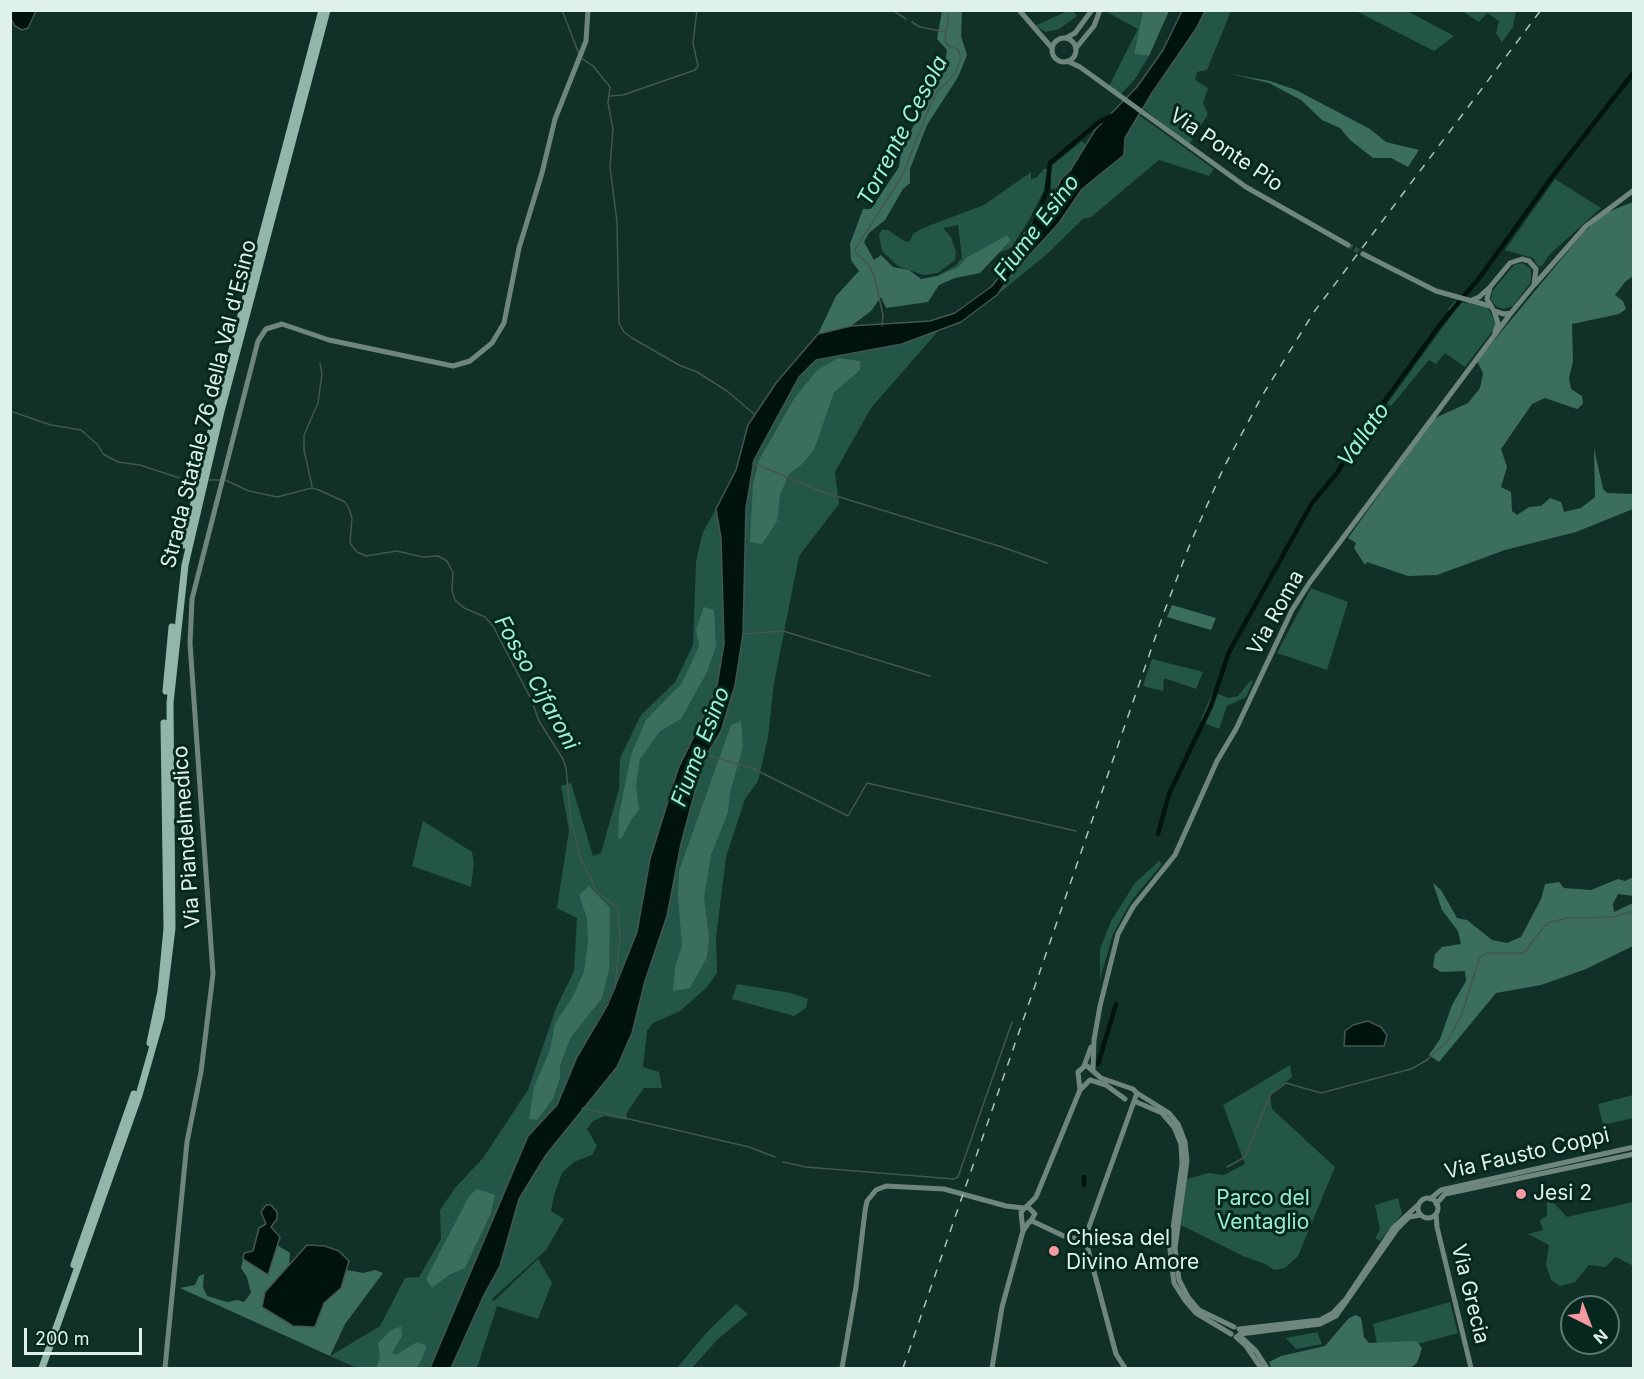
<!DOCTYPE html>
<html>
<head>
<meta charset="utf-8">
<style>
	body { margin:0 }
	#map { position:relative; width:1644px; height:1379px; overflow:hidden; background:#113128; font-family:Inter,sans-serif }
	canvas { display:block }
	.frame { position:absolute; inset:0; border:12px solid #dff1eb; pointer-events:none }
	.north { position:absolute; left:1560px; top:1295px; width:60px; height:60px; box-sizing:border-box; background:#06271e; border:2px solid #5d7870; border-radius:50%; rotate:138deg; font-size:16px; font-weight:700; line-height:24px; text-align:center; color:#dff1eb }
	.north::after { content:''; display:block; margin:auto; width:21px; height:27px; background:#f49aa0; clip-path:polygon(50% 0,100% 100%,50% 72%,0 100%) }
	.scale { position:absolute; left:24px; top:1328px; width:118px; height:27px; box-sizing:border-box; border:3px solid #dff1eb; border-top:0; padding-left:8px; font-size:18px; line-height:21px; white-space:nowrap; color:#dff1eb; -webkit-text-stroke:4px #06271e; paint-order:stroke }
</style>
</head>
<body>
<div id="map">
<canvas width="1644" height="1379"></canvas>
<div class="frame"></div>
<div class="north">N</div>
<div class="scale">200 m</div>
</div>
<script>
const g = document.querySelector('canvas').getContext('2d');
g.lineJoin = 'round';
function fillPath(path, color) { g.fillStyle = color; g.fill(path, 'evenodd'); }
const shape = rows => new Path2D(rows.map(r => 'M' + r).join(''));
function strokePath(path, color, width, dash) { g.strokeStyle = color; g.lineWidth = width; g.lineCap = dash ? 'butt' : 'round'; g.setLineDash(dash || []); g.stroke(path); }
function write(font, color, halo, rows, align = 'center') {
  g.font = font + ' Inter,sans-serif'; g.lineWidth = 6; g.setLineDash([]); g.textBaseline = 'middle'; g.strokeStyle = halo; g.fillStyle = color; for (const [text, x, y, turn = 0] of rows) {
    g.save(); g.translate(x, y); g.rotate((+turn || 0) * Math.PI / 180); g.textAlign = isNaN(turn) ? turn : align; if (halo) g.strokeText(text, 0, 0); g.fillText(text, 0, 0); g.restore();
  }
}
fillPath(shape([
	[1067,11,1073,11,1077,16,1059,29,1046,32,1035,26],
	[1105,11,1143,11,1134,54,1149,56,1135,79,1121,94,1109,86,1138,29],
	[1205,11,1231,11,1207,70,1197,72,1195,80,1208,88,1203,103,1208,114,1189,145,1143,108,1196,29],
	[1356,11,1407,11,1454,36,1434,51],
	[1462,11,1497,10,1516,11,1513,27,1502,42,1496,33,1499,21,1487,13,1479,22],
	[1139,115,1214,169,1209,176,1159,160,1091,217,1083,219,1047,254,997,295,1013,273,1059,223,1082,189,1123,155,1125,138],
	[1082,141,1086,146,1076,163,1056,188,1051,189,1051,166],
	[1044,169,1047,169,1044,190,1029,220,1011,248,999,253,1011,240,1007,235,967,258,958,267,937,276,956,265,962,258,958,225,943,228,951,237,956,252,955,260,938,273,923,275,898,266,882,251,879,234,882,230,888,230,906,242,910,241,913,234,923,228,984,205,1031,172,1031,179,1036,178],
	[1555,179,1601,208,1549,255,1542,266,1538,266,1533,258,1505,250],
	[1522,263,1531,269,1531,282,1513,306,1503,309,1497,307,1491,300,1492,291,1514,265],
	[1455,301,1487,307,1496,322,1494,329,1465,367,1445,353,1436,364,1429,360,1391,406,1387,404,1453,313,1448,309],
	[939,330,871,408,835,472,839,504,799,556,774,683,768,737,758,781,745,799,726,857,716,938,717,973,707,987,680,1011,653,1023,647,1031,643,1067,659,1072,662,1088,644,1088,627,1112,626,1120,605,1116,593,1121,587,1129,597,1146,592,1155,574,1162,562,1173,554,1195,551,1211,564,1219,546,1250,492,1299,494,1301,538,1259,552,1283,538,1319,497,1306,477,1368,451,1368,484,1295,500,1266,519,1199,546,1155,617,1067,632,1033,645,981,667,916,681,844,703,761,721,731,743,560,746,508,754,460,799,377,816,360,902,344],
	[716,509,721,538,724,644,716,691,678,769,650,859,637,932,607,1004,577,1057,557,1105,528,1136,432,1366,430,1368,357,1368,330,1356,380,1326,405,1278,419,1277,441,1239,440,1210,455,1188,483,1158,528,1090,556,1008,574,971,577,918,557,908,569,830,561,786,571,783,593,856,601,853,619,789,620,758,641,715,675,682,693,645,696,561,703,532],
	[1311,588,1348,602,1327,670,1277,653],
	[1152,659,1203,672,1196,689,1164,678,1163,691,1143,686],
	[1251,680,1253,682,1246,697,1227,706,1219,729,1200,721,1213,692,1228,698,1238,696],
	[423,821,472,852,474,863,471,887,412,866],
	[1159,861,1162,864,1132,900,1113,934,1100,979,1100,949,1111,921,1135,883],
	[737,984,791,993,808,999,806,1008,794,1016,732,999],
	[1290,1065,1292,1077,1270,1095,1272,1109,1335,1167,1298,1256,1285,1268,1274,1270,1265,1264,1243,1256,1181,1225,1187,1179,1209,1173,1224,1175,1245,1164,1223,1105],
	[1633,1095,1633,1118,1603,1125,1598,1104],
	[1547,1196,1567,1217,1633,1202,1633,1266,1616,1257,1605,1267,1589,1265,1575,1282,1560,1286,1551,1280,1546,1265,1549,1245,1528,1234,1543,1230,1540,1220,1547,1216],
	[1398,1198,1402,1214,1380,1241,1375,1238,1380,1230,1375,1205],
	[1450,1302,1458,1333,1407,1347,1377,1343,1373,1324],
	[736,1304,748,1314,718,1339,692,1368,677,1368,707,1332],
	[1317,1332,1322,1344,1296,1349,1286,1338]
]), '#235647');
fillPath(shape([
	[942,11,962,11,961,36,967,55,958,77,927,125,910,169,910,183,903,189,885,220,869,233,864,242,874,260,881,255,893,267,909,270,921,279,937,276,958,267,966,258,1007,235,1011,240,980,273,955,278,939,285,928,302,886,308,881,297,871,311,851,326,818,334,836,296,859,271,851,260,850,244,863,209,871,209,899,167,902,146,925,106,926,89,933,86,946,58,947,50,937,39],
	[1143,11,1169,11,1149,56,1134,54],
	[1231,74,1270,81,1296,90,1370,129,1386,142,1419,150,1408,167,1391,158,1373,158,1350,140,1340,128,1322,120,1301,100,1269,83],
	[1633,202,1633,276,1625,282,1615,295,1623,301,1626,309,1619,314,1572,324,1573,361,1569,378,1571,389,1582,396,1583,404,1577,409,1545,398,1532,404,1501,449,1507,467,1501,487,1511,492,1512,511,1517,515,1529,507,1541,506,1550,498,1561,502,1564,512,1581,508,1595,497,1594,448,1603,489,1607,493,1633,494,1633,509,1576,532,1505,550,1437,575,1408,576,1367,562,1365,565,1354,548,1356,543,1348,538,1433,419,1468,403,1480,388,1483,373,1477,361,1583,233,1605,213],
	[838,358,860,361,860,370,834,392,814,450,801,465,789,474,780,495,777,521,762,544,750,542,753,484,759,460,794,399,817,370],
	[1172,605,1216,618,1211,630,1167,617],
	[704,607,714,610,716,646,707,672,681,719,660,731,640,759,636,785,639,810,631,820,622,838,618,838,619,814,631,755,646,720,682,683,699,646,696,629],
	[741,721,743,747,730,793,728,812,711,855,704,898,709,937,707,957,690,988,673,991,675,967,682,946,678,896,679,871,731,725],
	[1633,877,1633,896,1618,894,1613,904,1614,912,1633,903,1633,946,1586,969,1541,985,1496,993,1439,1062,1429,1055,1440,1039,1452,1005,1466,981,1465,971,1441,972,1433,967,1435,954,1442,947,1461,944,1458,931,1442,910,1433,883,1441,890,1457,918,1467,920,1492,940,1507,943,1521,937,1541,899,1545,884,1559,882,1564,888,1591,890,1618,879,1625,881],
	[589,886,610,908,609,969,602,998,571,1037,560,1065,560,1078,553,1099,537,1120,529,1119,534,1087,550,1050,555,1023,572,998,584,972,588,942,587,918,579,895],
	[477,1189,495,1195,491,1213,465,1268,449,1275,432,1288,426,1279,469,1196],
	[277,1245,290,1253,289,1265,265,1292,324,1303,341,1287,347,1270,363,1273,375,1270,383,1273,345,1324,330,1356,180,1288,195,1285,199,1276,204,1274,203,1287,207,1296,227,1302,237,1300,244,1302,251,1293,247,1277,241,1268,243,1259,268,1275],
	[1356,1315,1361,1318,1364,1337,1369,1343,1416,1341,1422,1348,1417,1363,1410,1368,1271,1368,1269,1362,1281,1356,1325,1346,1349,1318],
	[401,1326,402,1336,392,1353,396,1355,417,1342,427,1346,420,1363,416,1368,376,1368,380,1358,378,1343,390,1331]
]), '#3c6e5e');
const water = shape([
	[10,11,11,10,36,11,28,28,22,30,15,26,11,19,10,11],
	[1182,11,1205,11,1196,29,1152,93,1125,138,1124,155,1082,189,1059,223,1013,273,997,295,961,322,902,344,816,360,799,377,754,460,746,508,743,634,735,685,721,731,703,761,681,844,667,916,645,981,632,1033,617,1067,546,1155,519,1199,500,1266,484,1295,451,1368,430,1368,528,1136,557,1105,577,1057,608,1004,637,932,650,859,678,769,716,691,724,644,721,538,716,509,736,470,748,425,776,383,818,334,851,326,930,321,955,313,992,286,1007,267,1017,243,1051,199,1062,178,1070,171,1095,130,1137,87,1163,50,1182,11],
	[1368,1021,1381,1027,1387,1035,1384,1046,1344,1046,1345,1031,1353,1025,1368,1021],
	[266,1205,271,1205,277,1212,277,1219,271,1227,280,1237,268,1275,243,1259,244,1253,253,1251,259,1228,266,1224,261,1212,266,1205],
	[307,1245,325,1246,339,1251,349,1261,341,1288,324,1303,315,1327,293,1326,262,1307,265,1292,307,1245]
]);
fillPath(water, '#00140d');
strokePath(water, '#435650', 1.5);
strokePath(shape([
	[562,10,579,54],
	[892,10,906,19],
	[912,22,920,27,945,32],
	[581,58,593,66,610,87,608,103,613,129,610,167,617,222,619,323,624,332,632,338,679,365,697,372,727,391,754,414],
	[610,96,623,95,695,70,698,66,693,43,697,10],
	[882,326,883,315,874,275,867,263,854,251,902,176,930,106,938,91,955,74,961,59,958,49,950,47,945,41,949,10],
	[10,411,51,425,81,430,98,445,103,454,118,462,140,465,192,482],
	[753,463,820,491,1002,547,1047,563],
	[209,480,220,480],
	[225,480,249,491,277,497,312,488,319,490,345,502,349,509,352,518,350,543,357,552,366,556,397,551,423,557,438,556,447,561,453,573,452,590,455,600,464,608,485,617,493,626,532,701,539,721,563,759,566,768,571,822,581,859,597,892,618,908,620,938,615,988],
	[312,486,304,450,304,435,318,403,322,374,320,363],
	[743,634,783,631,930,676],
	[707,755,754,769,848,816,867,783,1076,831],
	[582,1108,749,1147,775,1157],
	[783,1162,806,1167,954,1179,958,1177,1012,1022],
	[1227,1167,1245,1157,1270,1095,1286,1083,1321,1093,1411,1069,1427,1060,1447,1042,1461,1016,1480,957,1487,953,1524,953,1547,923,1567,918,1613,917,1634,911]
]), '#435650', 1.5);
strokePath(shape([
	[1034,224,1047,191,1050,163,1099,122,1111,116],
	[1158,834,1169,794,1211,706,1229,652,1312,503,1337,473,1368,424,1439,326,1480,277,1549,181,1634,72],
	[1098,1064,1116,1004],
	[1084,1177,1084,1185]
]), '#00140d', 4.5);
strokePath(shape([
	[1348,245,1363,254]
]), '#304e45', 5, [5, 2.5]);
strokePath(shape([
	[1019,10,1052,48],
	[1066,38,1075,33,1092,10],
	'1052 50a12 12 0 1 1 24 0a12 12 0 1 1-24 0Z',
	[1076,48,1094,26,1100,10],
	[1067,61,1080,67,1246,187,1348,245],
	[1363,254,1436,291,1490,306],
	[1522,259,1529,261,1536,269,1534,285,1511,313,1504,314,1494,311,1487,299,1490,287,1510,263,1522,259],
	[1535,284,1586,226,1634,190],
	[1470,301,1479,297,1489,288],
	[1494,311,1498,323,1495,332],
	[1084,1066,1091,1047],
	[1093,1069,1094,1040,1100,1006,1118,934,1133,907,1175,855,1217,761,1236,729,1292,610,1310,582,1511,313],
	[1090,1080,1106,1085,1125,1099],
	[1080,1090,1078,1072,1086,1065,1101,1078,1133,1089,1137,1093,1085,1238,1116,1354,1125,1368],
	[1137,1093,1169,1113,1178,1124,1185,1142,1187,1161,1175,1248,1179,1280,1188,1297,1199,1310,1234,1327],
	[1134,1101,1162,1113,1174,1127,1181,1144,1182,1164,1170,1250,1174,1283,1184,1299,1196,1313,1231,1334],
	'1418 1208a10 10 0 1 1 20 0a10 10 0 1 1-20 0Z',
	[1430,1199,1441,1190,1634,1147],
	[1436,1204,1445,1194,1634,1154],
	[1028,1207,1035,1214,1030,1222],
	[1436,1214,1437,1227,1471,1368],
	[1032,1221,1068,1238,1085,1238],
	[1023,1231,1021,1212,1036,1197,1080,1090,1089,1081],
	[1239,1329,1320,1320,1333,1313,1346,1299,1394,1227,1419,1204],
	[1240,1334,1320,1324,1336,1316,1397,1229,1409,1217,1421,1215],
	[1239,1335,1256,1351,1267,1368],
	[1236,1337,1246,1346,1261,1368],
	[165,1368,187,1142,201,1072,213,974,190,643,192,599,258,341,266,329,282,324,329,340,453,366,470,361,492,343,504,323,519,248,542,173,555,119,586,41,588,10],
	[842,1368,856,1287,865,1211,867,1201,876,1190,886,1186,944,1189,1006,1206,1024,1208],
	[992,1368,1002,1307,1023,1231,1029,1222]
]), '#6f867e', 5);
strokePath(shape([
	[184,545,216,410,322,10],
	[166,691,172,627],
	[150,1043,161,991,167,928,164,723],
	[74,1265,134,1094],
	[42,1368,139,1095,161,1018,172,928,170,703,185,565,221,411,327,10]
]), '#93b6aa', 7);
strokePath(shape([
	[903,1368,1163,615,1190,544,1223,469,1262,396,1314,312,1541,10]
]), '#adc2bc', 1.5, [8, 8]);
for (const [x, y, r, color] of [
	[1521,1194,6,"#f49aa0"],
	[1054,1251,6,"#f49aa0"]
]) { const dot = new Path2D(); dot.arc(x, y, r, 0, 2 * Math.PI); g.fillStyle = color; g.fill(dot); strokePath(dot, '#06271e', 2); }
write('21px', '#dff1eb', '#06271e', [
	["Via Ponte Pio",1226,150,34],
	["Strada Statale 76 della Val d'Esino",209,404,-76],
	["Via Roma",1276,613,-61],
	["Via Piandelmedico",187,837,-94],
	["Via Fausto Coppi",1527,1154,-13],
	["Via Grecia",1470,1294,76]
]);
write('21px', '#dff1eb', '#06271e', [
	["Jesi 2",1533,1194],
	["Chiesa del",1066,1239],
	["Divino Amore",1066,1263]
], 'left');
write('21px', '#99edd2', '#06271e', [
	["Parco del",1263,1199],
	["Ventaglio",1263,1223]
]);
write('italic 22px', '#9df1d6', '#06271e', [
	["Torrente Cesola",903,131,-62],
	["Fiume Esino",1037,228,-53],
	["Vallato",1364,435,-55],
	["Fosso Cifaroni",536,683,61],
	["Fiume Esino",701,747,-69]
]);
</script>
</body>
</html>
